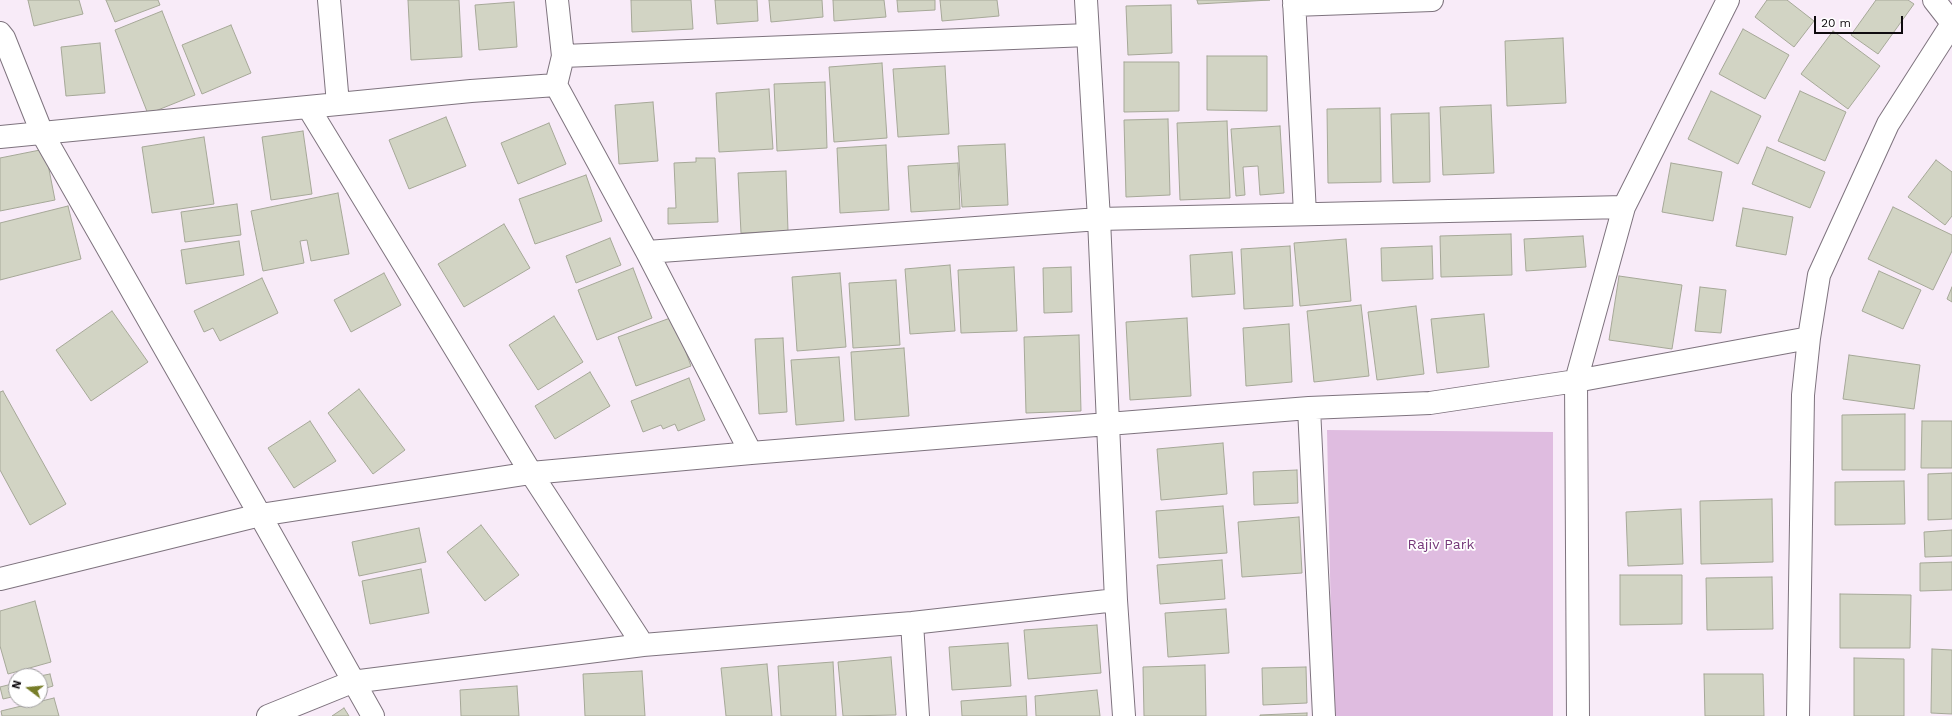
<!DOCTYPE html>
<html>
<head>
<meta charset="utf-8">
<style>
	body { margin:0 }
	#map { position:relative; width:1952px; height:716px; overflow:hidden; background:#f8ebf8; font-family:"Work Sans",sans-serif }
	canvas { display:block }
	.north { position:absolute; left:8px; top:668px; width:40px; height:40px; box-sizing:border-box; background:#fff; border:1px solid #9f9d9f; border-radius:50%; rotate:286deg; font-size:11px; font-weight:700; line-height:16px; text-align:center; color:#0e0a0e }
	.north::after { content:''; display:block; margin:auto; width:14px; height:18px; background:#777d28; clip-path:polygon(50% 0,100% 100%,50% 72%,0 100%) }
	.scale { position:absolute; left:1814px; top:16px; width:89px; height:18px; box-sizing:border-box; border:2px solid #0e0a0e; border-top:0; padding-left:5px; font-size:12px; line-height:14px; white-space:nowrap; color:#0e0a0e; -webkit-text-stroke:3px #fff; paint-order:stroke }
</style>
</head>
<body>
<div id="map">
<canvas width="1952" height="716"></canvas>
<div class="north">N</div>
<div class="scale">20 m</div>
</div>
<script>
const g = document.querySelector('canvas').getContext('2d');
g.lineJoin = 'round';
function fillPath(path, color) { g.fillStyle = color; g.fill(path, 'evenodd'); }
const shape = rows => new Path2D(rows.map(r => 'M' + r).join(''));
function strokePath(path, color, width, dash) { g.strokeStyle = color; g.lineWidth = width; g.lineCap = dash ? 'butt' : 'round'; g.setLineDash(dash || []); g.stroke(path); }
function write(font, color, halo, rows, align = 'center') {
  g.font = font + ' "Work Sans",sans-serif'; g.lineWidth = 3.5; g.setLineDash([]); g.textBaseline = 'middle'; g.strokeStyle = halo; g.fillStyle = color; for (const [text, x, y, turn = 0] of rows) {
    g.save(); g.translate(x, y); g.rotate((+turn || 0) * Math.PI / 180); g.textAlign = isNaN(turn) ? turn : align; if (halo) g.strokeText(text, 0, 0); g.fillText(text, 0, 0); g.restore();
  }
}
fillPath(shape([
	[1327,430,1553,432,1553,716,1333,716]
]), '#dfbce0');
const building = shape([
	[28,0,79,0,83,14,34,26,28,0],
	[106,0,158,0,160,5,115,22,106,0],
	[408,0,459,0,462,57,411,60,408,0],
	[631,0,691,0,693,29,632,32,631,0],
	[715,0,757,0,758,21,717,24,715,0],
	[769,0,822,0,823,17,771,22,769,0],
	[833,0,884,0,886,17,834,21,833,0],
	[897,0,935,0,935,10,898,12,897,0],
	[940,0,997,0,999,16,942,21,940,0],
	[1197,0,1270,0,1198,4,1197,0],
	[1767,0,1787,0,1814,21,1794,47,1755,17,1767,0],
	[1876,0,1908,0,1914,4,1878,54,1851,35,1876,0],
	[514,2,517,47,479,50,475,5,514,2],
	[1171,5,1172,53,1128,55,1126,6,1171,5],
	[162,11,195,95,148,114,115,30,162,11],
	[231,25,251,73,202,94,182,45,231,25],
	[1743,29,1789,55,1765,99,1719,74,1743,29],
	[1833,31,1880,66,1848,109,1801,74,1833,31],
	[1563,38,1566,103,1507,106,1505,41,1563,38],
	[100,43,105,93,66,96,61,47,100,43],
	[1207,56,1267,56,1267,111,1207,110,1207,56],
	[1124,62,1179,62,1179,111,1124,112,1124,62],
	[882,63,887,138,834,142,829,67,882,63],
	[945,66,949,134,898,137,893,69,945,66],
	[825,82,827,148,777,151,774,84,825,82],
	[769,89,773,149,719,152,716,93,769,89],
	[1711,91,1761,116,1738,164,1688,139,1711,91],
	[1800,91,1846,112,1825,161,1778,141,1800,91],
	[653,102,658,161,619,164,615,105,653,102],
	[1491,105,1494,173,1443,175,1440,107,1491,105],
	[1380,108,1381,182,1328,183,1327,109,1380,108],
	[1429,113,1430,182,1393,183,1391,114,1429,113],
	[446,117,466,166,409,189,389,140,446,117],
	[1168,119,1170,195,1126,197,1124,120,1168,119],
	[1227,121,1230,198,1180,200,1177,123,1227,121],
	[549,123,566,164,518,184,501,143,549,123],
	[1280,126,1284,193,1260,195,1258,166,1243,167,1245,195,1236,196,1231,129,1280,126],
	[303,131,312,194,271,200,262,137,303,131],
	[204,137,214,204,152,213,142,147,204,137],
	[1005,144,1008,205,962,207,958,146,1005,144],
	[886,145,889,210,840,213,837,148,886,145],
	[1767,147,1825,172,1810,208,1752,184,1767,147],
	[45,149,55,200,0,211,0,158,45,149],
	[696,158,715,158,718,222,668,224,668,208,676,208,674,163,696,162,696,158],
	[1936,160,1952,172,1952,216,1945,225,1908,197,1936,160],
	[958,163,960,209,911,212,908,166,958,163],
	[1671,163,1722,172,1713,221,1662,212,1671,163],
	[786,171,788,231,741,233,738,173,786,171],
	[586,175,602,221,535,244,519,199,586,175],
	[338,193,349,254,311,261,307,240,300,241,304,263,263,271,251,211,338,193],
	[237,204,241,235,185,242,181,212,237,204],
	[68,206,81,259,0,280,0,223,68,206],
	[1893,207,1952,235,1952,251,1933,290,1868,259,1893,207],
	[1743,208,1793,217,1786,255,1736,246,1743,208],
	[504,224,530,268,464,307,438,264,504,224],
	[1511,234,1512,275,1441,277,1440,236,1511,234],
	[1583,236,1586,267,1526,271,1524,239,1583,236],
	[610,238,621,265,576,283,566,256,610,238],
	[1346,239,1351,301,1300,306,1294,243,1346,239],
	[239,241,244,275,186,284,181,250,239,241],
	[1290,246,1293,306,1244,309,1241,249,1290,246],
	[1432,246,1433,279,1382,281,1381,248,1432,246],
	[1232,252,1235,294,1192,297,1190,255,1232,252],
	[950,265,955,331,910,334,905,269,950,265],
	[1014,267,1017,331,961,333,958,270,1014,267],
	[1071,267,1072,312,1044,313,1043,268,1071,267],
	[633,268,652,318,597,340,578,290,633,268],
	[1879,271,1921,290,1903,329,1862,311,1879,271],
	[384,273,401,305,351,332,334,300,384,273],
	[840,273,846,347,797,351,792,277,840,273],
	[1619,276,1682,285,1672,349,1609,340,1619,276],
	[262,278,278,313,220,341,213,328,204,332,194,311,262,278],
	[896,280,900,345,853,348,849,283,896,280],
	[1700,287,1726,290,1721,333,1695,331,1700,287],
	[1952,287,1952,302,1947,299,1952,287],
	[1361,305,1369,376,1314,382,1307,311,1361,305],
	[1416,306,1424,374,1377,380,1368,312,1416,306],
	[112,311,148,362,91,401,56,350,112,311],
	[1484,314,1489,367,1437,373,1431,319,1484,314],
	[554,316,583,362,538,390,509,345,554,316],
	[673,317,691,366,636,386,618,337,673,317],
	[1187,318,1191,396,1130,400,1126,322,1187,318],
	[1289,324,1292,382,1246,386,1243,328,1289,324],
	[1079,335,1081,411,1026,413,1024,337,1079,335],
	[783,338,787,412,759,414,755,339,783,338],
	[904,348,909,416,855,420,851,352,904,348],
	[1849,355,1920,365,1914,409,1843,399,1849,355],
	[839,357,844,421,796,425,791,360,839,357],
	[590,372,610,406,555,439,535,406,590,372],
	[689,378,705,420,678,431,675,424,663,429,661,425,643,432,631,401,689,378],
	[359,389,405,450,373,474,328,413,359,389],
	[3,391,66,504,30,525,0,470,0,392,3,391],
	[1905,414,1905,470,1842,470,1842,415,1905,414],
	[310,421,336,461,294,488,268,448,310,421],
	[1922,421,1952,421,1952,468,1921,468,1922,421],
	[1223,443,1227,494,1161,500,1157,449,1223,443],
	[1297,470,1298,503,1254,505,1253,472,1297,470],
	[1952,473,1952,519,1928,520,1928,474,1952,473],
	[1904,481,1905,524,1835,525,1835,482,1904,481],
	[1772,499,1773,562,1701,564,1700,501,1772,499],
	[1223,506,1227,553,1159,558,1156,511,1223,506],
	[1681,509,1683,564,1628,566,1626,512,1681,509],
	[1299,517,1302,573,1242,577,1238,522,1299,517],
	[481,525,519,575,485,601,447,552,481,525],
	[419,528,426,562,359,576,352,542,419,528],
	[1952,530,1952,556,1925,557,1924,532,1952,530],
	[1222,560,1225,599,1160,604,1157,565,1222,560],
	[1952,562,1952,590,1920,591,1920,563,1952,562],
	[421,569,429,613,370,624,362,581,421,569],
	[1620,575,1682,575,1682,624,1620,625,1620,575],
	[1772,577,1773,629,1707,630,1706,578,1772,577],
	[1840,594,1911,595,1910,648,1840,648,1840,594],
	[35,601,51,662,8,674,0,646,0,611,35,601],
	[1226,609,1229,653,1168,657,1165,613,1226,609],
	[1097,625,1101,673,1028,679,1024,630,1097,625],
	[1008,643,1011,686,952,690,949,647,1008,643],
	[1932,649,1952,650,1952,714,1931,713,1932,649],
	[891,657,896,715,843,716,838,662,891,657],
	[1854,658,1904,659,1904,716,1854,716,1854,658],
	[833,662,836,716,781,716,778,666,833,662],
	[767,664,772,716,726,716,721,668,767,664],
	[1205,665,1206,716,1144,716,1143,667,1205,665],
	[1306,667,1307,703,1263,705,1262,668,1306,667],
	[642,671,645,716,585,716,583,674,642,671],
	[50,674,53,686,40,690,40,676,50,674],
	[1704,674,1763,674,1764,716,1705,716,1704,674],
	[16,683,16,696,3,699,0,687,16,683],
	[517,686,519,716,461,716,460,690,517,686],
	[1097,690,1100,716,1036,716,1035,696,1097,690],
	[1026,696,1027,716,962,716,961,701,1026,696],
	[54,698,59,716,2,716,1,711,54,698],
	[344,708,349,716,332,716,344,708],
	[1307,713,1307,716,1260,716,1260,715,1307,713]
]);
fillPath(building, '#d2d4c4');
strokePath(building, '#a6a898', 1);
const minor = shape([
	[329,0,338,104],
	[1294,0,1305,214],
	[1934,0,1952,23],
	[1294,5,1432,0],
	[0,33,4,38,42,133,260,515,373,716],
	[563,56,1088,35],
	[556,85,647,252,751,453],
	[0,137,471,91,556,85,563,56,557,0],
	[647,252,1099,219,1624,207],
	[1309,408,1324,716],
	[0,579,260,515,531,473,751,453,1108,424,1099,219,1086,0],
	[912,623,918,716],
	[643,645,912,623,1116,600],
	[268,716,352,682,643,645,531,473,308,107],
	[1124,716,1116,600,1108,424,1309,408,1430,403,1576,381,1809,338],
	[1578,716,1576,381,1624,207,1728,0],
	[1798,716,1803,395,1809,338,1819,275,1888,124,1952,24]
]);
strokePath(minor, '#7e737e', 24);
strokePath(minor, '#fff', 22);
write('14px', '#753779', '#fff', [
	["Rajiv Park",1441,545]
]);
</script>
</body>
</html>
